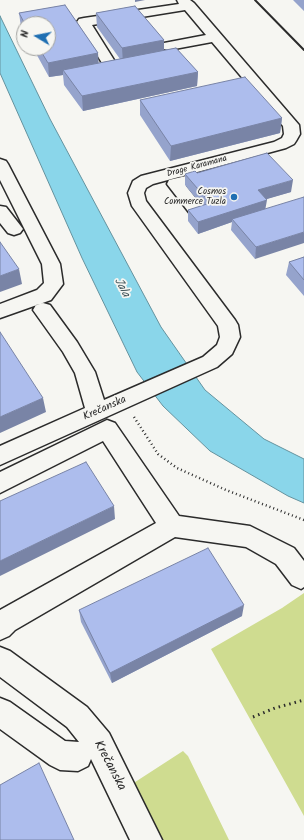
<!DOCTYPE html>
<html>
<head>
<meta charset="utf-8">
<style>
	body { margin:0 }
	#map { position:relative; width:304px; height:840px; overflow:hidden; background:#f6f6f2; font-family:Kalam,sans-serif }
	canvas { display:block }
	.north { position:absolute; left:16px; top:16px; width:40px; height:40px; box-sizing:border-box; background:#f6f6f2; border:1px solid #a5a5a2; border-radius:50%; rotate:280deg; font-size:11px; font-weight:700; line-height:16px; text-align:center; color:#2b2b2b }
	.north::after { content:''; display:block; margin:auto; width:14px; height:18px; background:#1f6fb2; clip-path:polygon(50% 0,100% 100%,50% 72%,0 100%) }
</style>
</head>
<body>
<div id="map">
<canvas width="304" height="840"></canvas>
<div class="north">N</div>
</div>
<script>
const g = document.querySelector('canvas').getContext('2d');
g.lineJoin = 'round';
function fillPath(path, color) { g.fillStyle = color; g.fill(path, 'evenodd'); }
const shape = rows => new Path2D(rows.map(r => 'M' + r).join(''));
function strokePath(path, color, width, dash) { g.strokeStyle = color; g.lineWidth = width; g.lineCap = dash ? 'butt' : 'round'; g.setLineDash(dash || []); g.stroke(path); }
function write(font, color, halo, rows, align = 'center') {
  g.font = font + ' Kalam,sans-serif'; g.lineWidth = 3.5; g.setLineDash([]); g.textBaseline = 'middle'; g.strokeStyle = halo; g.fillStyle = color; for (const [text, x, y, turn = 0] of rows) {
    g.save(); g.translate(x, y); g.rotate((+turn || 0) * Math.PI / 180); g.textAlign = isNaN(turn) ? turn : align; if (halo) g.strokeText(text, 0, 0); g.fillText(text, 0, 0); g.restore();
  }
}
fillPath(shape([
	[304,593,304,816,211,649,282,608],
	[183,751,188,756,229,840,158,840,129,786]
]), '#cfdc90');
const water = shape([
	[0,16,50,119,161,327,205,390,264,439,304,459,304,503,288,496,210,451,163,406,137,372,82,258,0,73,0,16]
]);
fillPath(water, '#8ad6ea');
strokePath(water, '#64929e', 1);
const minor = shape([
	[177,0,190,0,194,3,299,125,300,134,296,141,294,144,286,148,153,184,146,188,144,193,146,201,235,320,238,325,240,337,232,354,217,367,0,465,0,446,85,408,75,373,63,352,33,310,36,305,43,303,50,305,77,342,95,372,104,400,203,357,217,345,220,337,218,326,132,206,128,193,133,181,141,176,274,142,282,138,284,134,283,126,212,42,169,50,164,49,162,46,164,43,206,35,185,10,92,25,114,60,112,63,107,64,102,63,77,22,79,19,84,18,179,4,177,0],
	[0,159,6,161,8,164,60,264,63,284,51,300,0,318,0,304,37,290,44,283,42,264,0,180,0,159],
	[199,173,205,174,207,178,205,182,186,186,206,211,203,215,197,216,191,215,167,184,169,180,199,173],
	[0,206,6,207,20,225,23,229,20,233,14,235,8,233,0,223,0,206],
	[107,420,115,423,179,516,250,526,294,548,304,561,304,587,301,589,292,585,276,564,246,547,175,537,15,630,9,636,0,640,0,610,156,523,103,441,0,493,0,472,107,420],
	[0,647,10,651,87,707,109,733,162,840,130,840,91,759,88,766,78,771,60,770,50,765,0,729,0,698,10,702,65,741,79,742,67,727,0,677,0,647]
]);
strokePath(minor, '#2b2b2b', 3);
strokePath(shape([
	[134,417,158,454,177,468,226,490,304,520]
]), '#2b2b2b', 2.5, [1, 3]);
strokePath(shape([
	[253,717,275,708,304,700]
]), '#2b2b2b', 3, [1.5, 4]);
fillPath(minor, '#f6f6f2');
strokePath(shape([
	[255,0,304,50]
]), '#2b2b2b', 2);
fillPath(shape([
	[293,0,304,0,304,11],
	[65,5,98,53,98,63,120,59,97,27,96,13,135,6,164,40,164,50,176,48,198,72,197,86,83,111,64,85,63,75,49,77,33,48,48,48,48,24,24,24,24,33,21,27,19,13],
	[140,100,282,118,280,133,170,161,140,115],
	[197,173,291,192,266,199,255,259,231,230,232,222,198,234,188,221,188,210,202,206,185,185,185,174],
	[304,257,304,296,286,275,289,262],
	[79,610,242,616,112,683,81,622]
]), '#95a3cc');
fillPath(shape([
	[135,0,145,0,135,2],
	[164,40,164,55,123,63,122,48],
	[98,53,99,68,63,70,63,75,49,77,48,63],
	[198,72,197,86,83,111,82,96],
	[282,118,280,133,170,161,171,146],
	[293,180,291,192,257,202,258,190],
	[267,200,265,211,232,219,232,222,198,234,198,222],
	[304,232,304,243,255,259,256,247],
	[19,269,22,284,0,292,0,276],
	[43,398,46,412,0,433,0,417],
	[114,506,115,519,0,576,0,561],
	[244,605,242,616,112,683,110,673]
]), '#7984a6');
const building = shape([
	[65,5,98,53,48,63,39,48,48,48,48,24,25,24,19,13,65,5],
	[135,6,164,40,122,48,96,13,135,6],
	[176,48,198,72,82,96,63,70,176,48],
	[245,77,282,118,171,146,140,100,245,77],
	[267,153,293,180,258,190,267,200,198,222,188,210,210,203,185,174,195,171,197,173,267,153],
	[304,197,304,232,256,247,232,219,304,197],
	[0,242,19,269,0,276,0,242],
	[304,257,304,280,289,262,304,257],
	[0,332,43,398,0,417,0,332],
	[86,462,114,506,0,561,0,501,86,462],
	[208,548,244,605,110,673,79,610,208,548],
	[39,763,74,840,0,840,0,785,39,763]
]);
fillPath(building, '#adbded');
strokePath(building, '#7984a6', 1);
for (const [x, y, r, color] of [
	[234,197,4,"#1f6fb2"]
]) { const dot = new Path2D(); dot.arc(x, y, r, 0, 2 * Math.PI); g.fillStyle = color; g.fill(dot); strokePath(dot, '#f6f6f2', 1.5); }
write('9px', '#2b2b2b', '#f6f6f2', [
	["Drage Karamana",197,167,-15]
]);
write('9px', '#2b2b2b', '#f6f6f2', [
	["Cosmos",226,192],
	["Commerce Tuzla",226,202]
], 'right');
write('11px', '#2b2b2b', '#f6f6f2', [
	["Krečanska",105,409,-24]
]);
write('italic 12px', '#43565b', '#f6f6f2', [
	["Jala",121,288,62]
]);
write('13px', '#2b2b2b', '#f6f6f2', [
	["Krečanska",109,766,62]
]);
</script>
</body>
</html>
